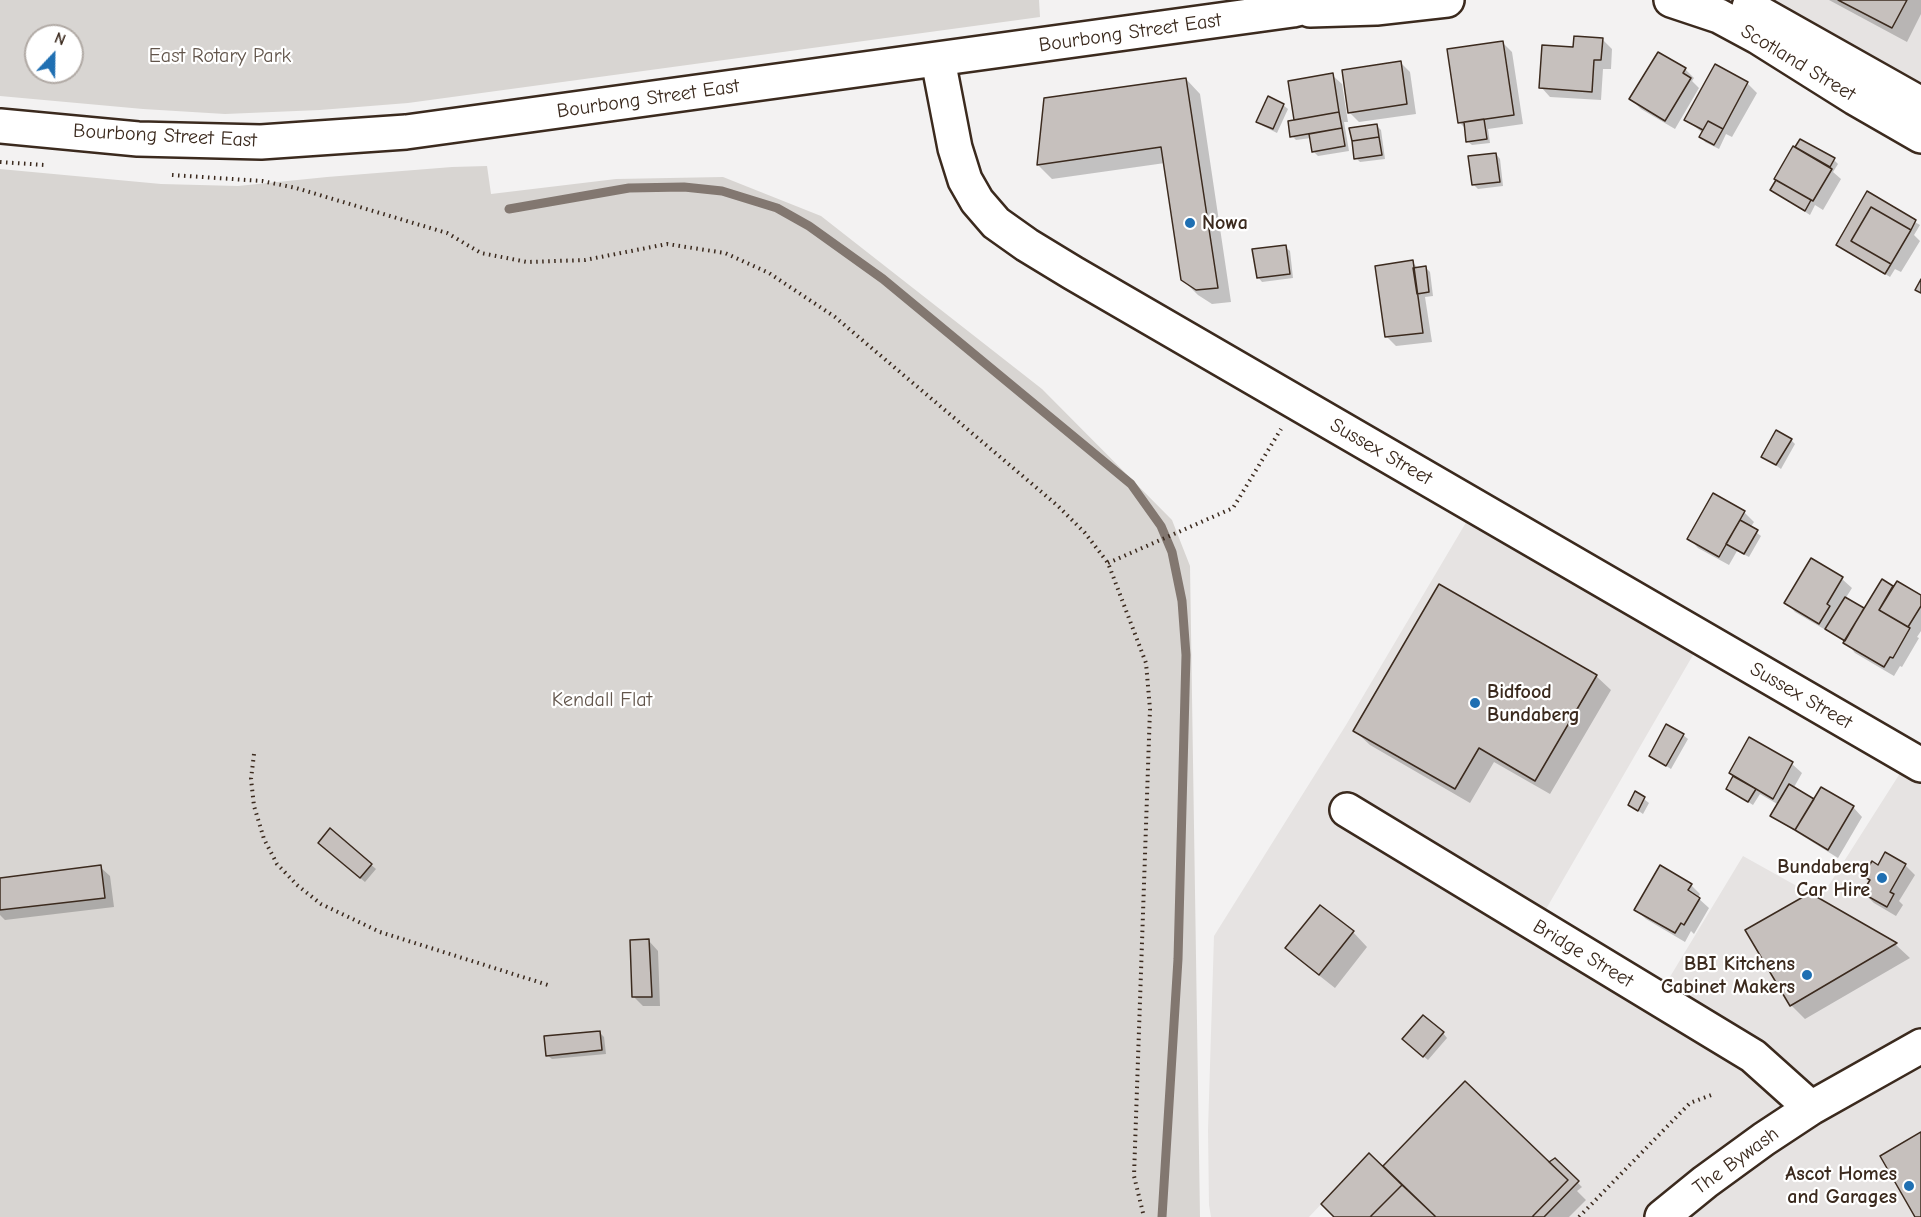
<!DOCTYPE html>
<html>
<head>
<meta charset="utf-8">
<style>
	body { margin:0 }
	#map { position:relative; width:1921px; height:1217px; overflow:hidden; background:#f3f2f2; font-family:"Comic Neue",sans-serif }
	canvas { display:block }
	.north { position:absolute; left:24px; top:24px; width:60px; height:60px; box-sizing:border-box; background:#fff; border:2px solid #b1aaa5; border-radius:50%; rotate:22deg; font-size:16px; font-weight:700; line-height:24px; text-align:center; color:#3b2a1e }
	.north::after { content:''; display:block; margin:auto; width:21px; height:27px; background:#1f6fb2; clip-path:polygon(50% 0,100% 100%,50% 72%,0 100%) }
</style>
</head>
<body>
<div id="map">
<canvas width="1921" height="1217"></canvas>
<div class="north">N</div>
</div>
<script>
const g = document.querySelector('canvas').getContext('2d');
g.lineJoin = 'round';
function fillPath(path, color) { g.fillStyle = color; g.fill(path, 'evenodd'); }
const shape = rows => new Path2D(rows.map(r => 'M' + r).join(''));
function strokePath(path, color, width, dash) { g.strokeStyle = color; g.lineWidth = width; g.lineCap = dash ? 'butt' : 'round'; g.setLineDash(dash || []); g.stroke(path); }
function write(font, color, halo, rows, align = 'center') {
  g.font = font + ' "Comic Neue",sans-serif'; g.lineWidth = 4.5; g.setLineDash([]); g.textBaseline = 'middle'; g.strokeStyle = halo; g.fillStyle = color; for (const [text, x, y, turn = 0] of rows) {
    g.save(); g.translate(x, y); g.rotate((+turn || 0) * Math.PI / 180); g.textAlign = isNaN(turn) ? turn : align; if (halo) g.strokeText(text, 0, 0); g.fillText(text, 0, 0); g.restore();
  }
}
fillPath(shape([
	[1716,0,1921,0,1921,119],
	[1477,504,1704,636,1538,923,1659,995,1743,856,1820,899,1911,756,1921,762,1921,1217,1434,1217,1369,1154,1309,1217,1211,1217,1209,1205,1208,1130,1214,936,1346,725]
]), '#e6e3e2');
fillPath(shape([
	[0,0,1039,0,1040,17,408,103,320,110,225,114,143,109,0,96],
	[36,36,72,36,72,72,36,72],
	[487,166,491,194,616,179,723,177,821,216,1042,389,1172,520,1190,566,1200,1217,0,1217,0,169,161,184,238,186,327,177,452,167]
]), '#d8d5d2');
fillPath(shape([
	[1829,0,1921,0,1921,14,1907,42],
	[1602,39,1612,49,1611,69,1603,69,1601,100,1550,97,1541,87,1574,49],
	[1502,42,1512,52,1523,124,1488,129,1490,143,1472,145,1467,141,1466,129,1459,122],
	[1400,62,1410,72,1416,114,1359,122,1350,113],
	[1685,69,1694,78,1692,81,1699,88,1675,129,1641,109,1631,99],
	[1332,75,1342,84,1348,122,1344,122,1349,151,1318,156,1313,151,1311,138,1296,140,1292,136,1298,121],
	[1186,79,1200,94,1231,302,1212,304,1198,295,1183,280,1165,163,1052,179,1038,165,1046,100],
	[1747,83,1757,93,1732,137,1726,134,1719,149,1705,142,1701,137,1703,133,1686,120],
	[1283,105,1288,109,1277,133,1263,126,1258,121],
	[1377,126,1381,130,1385,159,1360,162,1356,158],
	[1800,141,1834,160,1838,164,1833,172,1841,179,1823,210,1815,205,1810,215,1771,190],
	[1496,154,1500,159,1503,186,1478,189,1473,184],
	[1867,194,1920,225,1914,235,1920,241,1901,272,1895,269,1890,277,1838,245],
	[1285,247,1290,251,1293,278,1262,282,1258,277],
	[1412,262,1419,269,1426,268,1430,272,1433,296,1425,297,1432,342,1396,346,1387,337],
	[1791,440,1795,444,1781,469,1763,456],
	[1744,512,1754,522,1750,528,1761,536,1749,557,1737,551,1729,565,1698,548,1689,538],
	[1812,560,1842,579,1852,588,1845,599,1865,611,1883,581,1894,588,1921,597,1921,631,1917,637,1919,638,1902,667,1900,666,1894,676,1855,653,1846,642,1795,612,1786,602],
	[1596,676,1611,690,1550,794,1494,762,1470,803,1370,745,1355,731],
	[1683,735,1688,739,1671,769,1651,756],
	[1750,739,1792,764,1802,773,1793,789,1814,801,1853,807,1862,817,1838,858,1777,820,1772,815,1779,805,1760,794,1753,805,1728,789,1734,777,1731,773],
	[1636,793,1649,803,1643,814,1630,805],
	[330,830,376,869,365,882,324,847],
	[1905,865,1915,875,1899,901,1903,905,1896,916,1874,903,1864,893,1871,881,1865,876,1879,867],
	[100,867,110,876,114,907,5,920,0,915,0,879],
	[1691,885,1700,894,1698,898,1709,908,1694,934,1691,931,1685,942,1646,919,1636,910],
	[1810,895,1896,945,1910,958,1805,1019,1791,1005],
	[1353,932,1367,947,1335,988,1302,962,1287,948],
	[649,941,658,951,660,1006,643,1006,634,997],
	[600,1033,604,1037,606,1054,552,1059,547,1055],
	[1443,1033,1447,1038,1428,1060,1409,1044],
	[1554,1160,1582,1187,1577,1191,1586,1200,1569,1217,1336,1217,1395,1177,1550,1164]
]), '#0003');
strokePath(shape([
	[509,209,629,188,684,187,722,191,777,208,809,226,883,279,1131,484,1161,526,1172,552,1182,601,1186,655,1178,959,1162,1217]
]), '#827770', 9);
const building = shape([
	[1838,0,1907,0,1892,28,1838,0],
	[1574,36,1603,38,1601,60,1594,60,1592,92,1539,88,1542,45,1573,47,1574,36],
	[1503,41,1514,115,1458,123,1447,49,1503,41],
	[1658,52,1686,68,1683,73,1691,78,1665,121,1629,99,1658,52],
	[1401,61,1407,104,1348,113,1342,70,1401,61],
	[1715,64,1748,82,1723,129,1708,121,1703,130,1684,120,1715,64],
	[1333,73,1339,112,1294,120,1288,81,1333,73],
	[1186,78,1218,288,1196,290,1181,280,1161,147,1037,165,1044,98,1186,78],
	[1268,96,1284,104,1273,129,1256,122,1268,96],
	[1339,112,1342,128,1290,137,1288,121,1339,112],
	[1484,119,1487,139,1466,142,1464,122,1484,119],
	[1708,121,1723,129,1714,145,1699,137,1708,121],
	[1377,124,1379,137,1352,141,1349,128,1377,124],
	[1342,128,1345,146,1312,152,1309,134,1342,128],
	[1379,137,1382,155,1354,159,1352,141,1379,137],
	[1800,139,1835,158,1830,167,1795,147,1800,139],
	[1793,146,1832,169,1813,201,1774,179,1793,146],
	[1496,153,1500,182,1472,185,1468,156,1496,153],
	[1776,180,1811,200,1805,211,1770,190,1776,180],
	[1867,191,1916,220,1911,230,1871,207,1851,241,1891,264,1885,274,1836,245,1867,191],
	[1871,207,1911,230,1891,264,1851,241,1871,207],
	[1286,245,1290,274,1257,278,1252,249,1286,245],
	[1413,260,1423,333,1385,337,1375,266,1413,260],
	[1426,266,1429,292,1417,294,1413,268,1426,266],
	[1921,279,1921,293,1915,290,1921,279],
	[1776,430,1792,439,1776,465,1761,457,1776,430],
	[1713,493,1745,511,1719,557,1687,539,1713,493],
	[1740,520,1758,530,1744,554,1726,544,1740,520],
	[1811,558,1843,577,1827,604,1830,606,1819,624,1784,603,1811,558],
	[1882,579,1893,586,1879,610,1910,628,1893,658,1890,657,1884,667,1843,643,1882,579],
	[1897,581,1921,595,1921,606,1908,627,1879,610,1897,581],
	[1439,584,1597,675,1535,781,1479,748,1455,789,1353,731,1439,584],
	[1845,597,1864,608,1845,641,1825,629,1845,597],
	[1666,724,1684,734,1666,766,1649,756,1666,724],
	[1749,737,1793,762,1773,799,1729,773,1749,737],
	[1733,776,1756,789,1748,802,1726,789,1733,776],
	[1789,784,1814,799,1795,830,1770,816,1789,784],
	[1821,787,1854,806,1828,850,1795,830,1821,787],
	[1635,791,1645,797,1638,811,1628,805,1635,791],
	[330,828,372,864,360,878,318,843,330,828],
	[1885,852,1906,864,1890,892,1894,894,1887,907,1862,893,1870,880,1863,876,1872,861,1878,865,1885,852],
	[101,865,105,898,0,910,0,878,101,865],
	[1660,865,1692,884,1688,890,1700,898,1684,925,1681,923,1675,933,1634,910,1660,865],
	[1810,893,1897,943,1790,1006,1745,930,1810,893],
	[1320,905,1354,931,1319,975,1285,948,1320,905],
	[649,939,652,997,632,997,630,940,649,939],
	[1423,1015,1444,1032,1423,1057,1402,1039,1423,1015],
	[600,1031,602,1050,546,1056,544,1036,600,1031],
	[1465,1081,1568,1180,1532,1217,1436,1217,1383,1166,1465,1081],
	[1921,1132,1921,1217,1915,1217,1880,1156,1921,1132],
	[1369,1153,1402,1185,1370,1217,1334,1217,1321,1204,1369,1153],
	[1555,1158,1579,1181,1544,1217,1532,1217,1568,1180,1549,1162,1555,1158],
	[1402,1185,1436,1217,1370,1217,1402,1185]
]);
fillPath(building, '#c6c0bd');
strokePath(building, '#3b2a1e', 1.5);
const minor = shape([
	[938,60,955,148,965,180,977,201,996,223,1027,245,1073,273,1921,765],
	[1347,810,1753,1056,1811,1108],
	[1662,1217,1705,1182,1764,1139,1811,1108,1921,1046]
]);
const major = shape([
	[1671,0,1719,16,1758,37,1855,98,1921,136],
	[1749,7,1921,104],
	[1310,10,1376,8,1447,0],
	[0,126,138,139,261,142,406,132,1293,10,1334,0]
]);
strokePath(minor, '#3b2a1e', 38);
strokePath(major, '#3b2a1e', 38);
strokePath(shape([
	[0,162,45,165],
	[172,175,262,181,296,188,447,233,481,253,527,262,585,260,667,244,725,253,769,273,835,317,1058,506,1085,533,1108,563,1146,663,1150,709,1134,1176,1144,1217],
	[1108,563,1233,508,1281,429],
	[254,754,251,779,254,806,264,839,277,864,297,885,321,904,380,932,548,985],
	[1579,1217,1690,1103,1714,1094]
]), '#3b2a1e', 4, [1.5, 4.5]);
strokePath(minor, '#fff', 33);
strokePath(major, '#fff', 33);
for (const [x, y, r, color] of [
	[1190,223,6,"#1f6fb2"],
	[1475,703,6,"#1f6fb2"],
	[1882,878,6,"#1f6fb2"],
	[1807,975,6,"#1f6fb2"],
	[1909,1186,6,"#1f6fb2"]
]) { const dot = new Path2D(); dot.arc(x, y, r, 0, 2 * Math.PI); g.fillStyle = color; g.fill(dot); strokePath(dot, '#fff', 2); }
write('20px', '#3b2a1e', '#fff', [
	["Bourbong Street East",1130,33,-8],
	["Scotland Street",1798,63,31],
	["Bourbong Street East",648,99,-8],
	["Bourbong Street East",165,136,3],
	["Sussex Street",1381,452,30],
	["Sussex Street",1801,696,30],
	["Bridge Street",1583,954,31],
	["The Bywash",1736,1161,-36]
]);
write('20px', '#62554b', '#fff', [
	["East Rotary Park",220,56],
	["Kendall Flat",602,700]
]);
write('bold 20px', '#3b2a1e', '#fff', [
	["Nowa",1202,223,"left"],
	["Bidfood",1487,692,"left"],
	["Bundaberg",1487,715,"left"],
	["Bundaberg",1870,867],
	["Car Hire",1870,890],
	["BBI Kitchens",1795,964],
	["Cabinet Makers",1795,987],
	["Ascot Homes",1897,1174],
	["and Garages",1897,1197]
], 'right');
</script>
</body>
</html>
